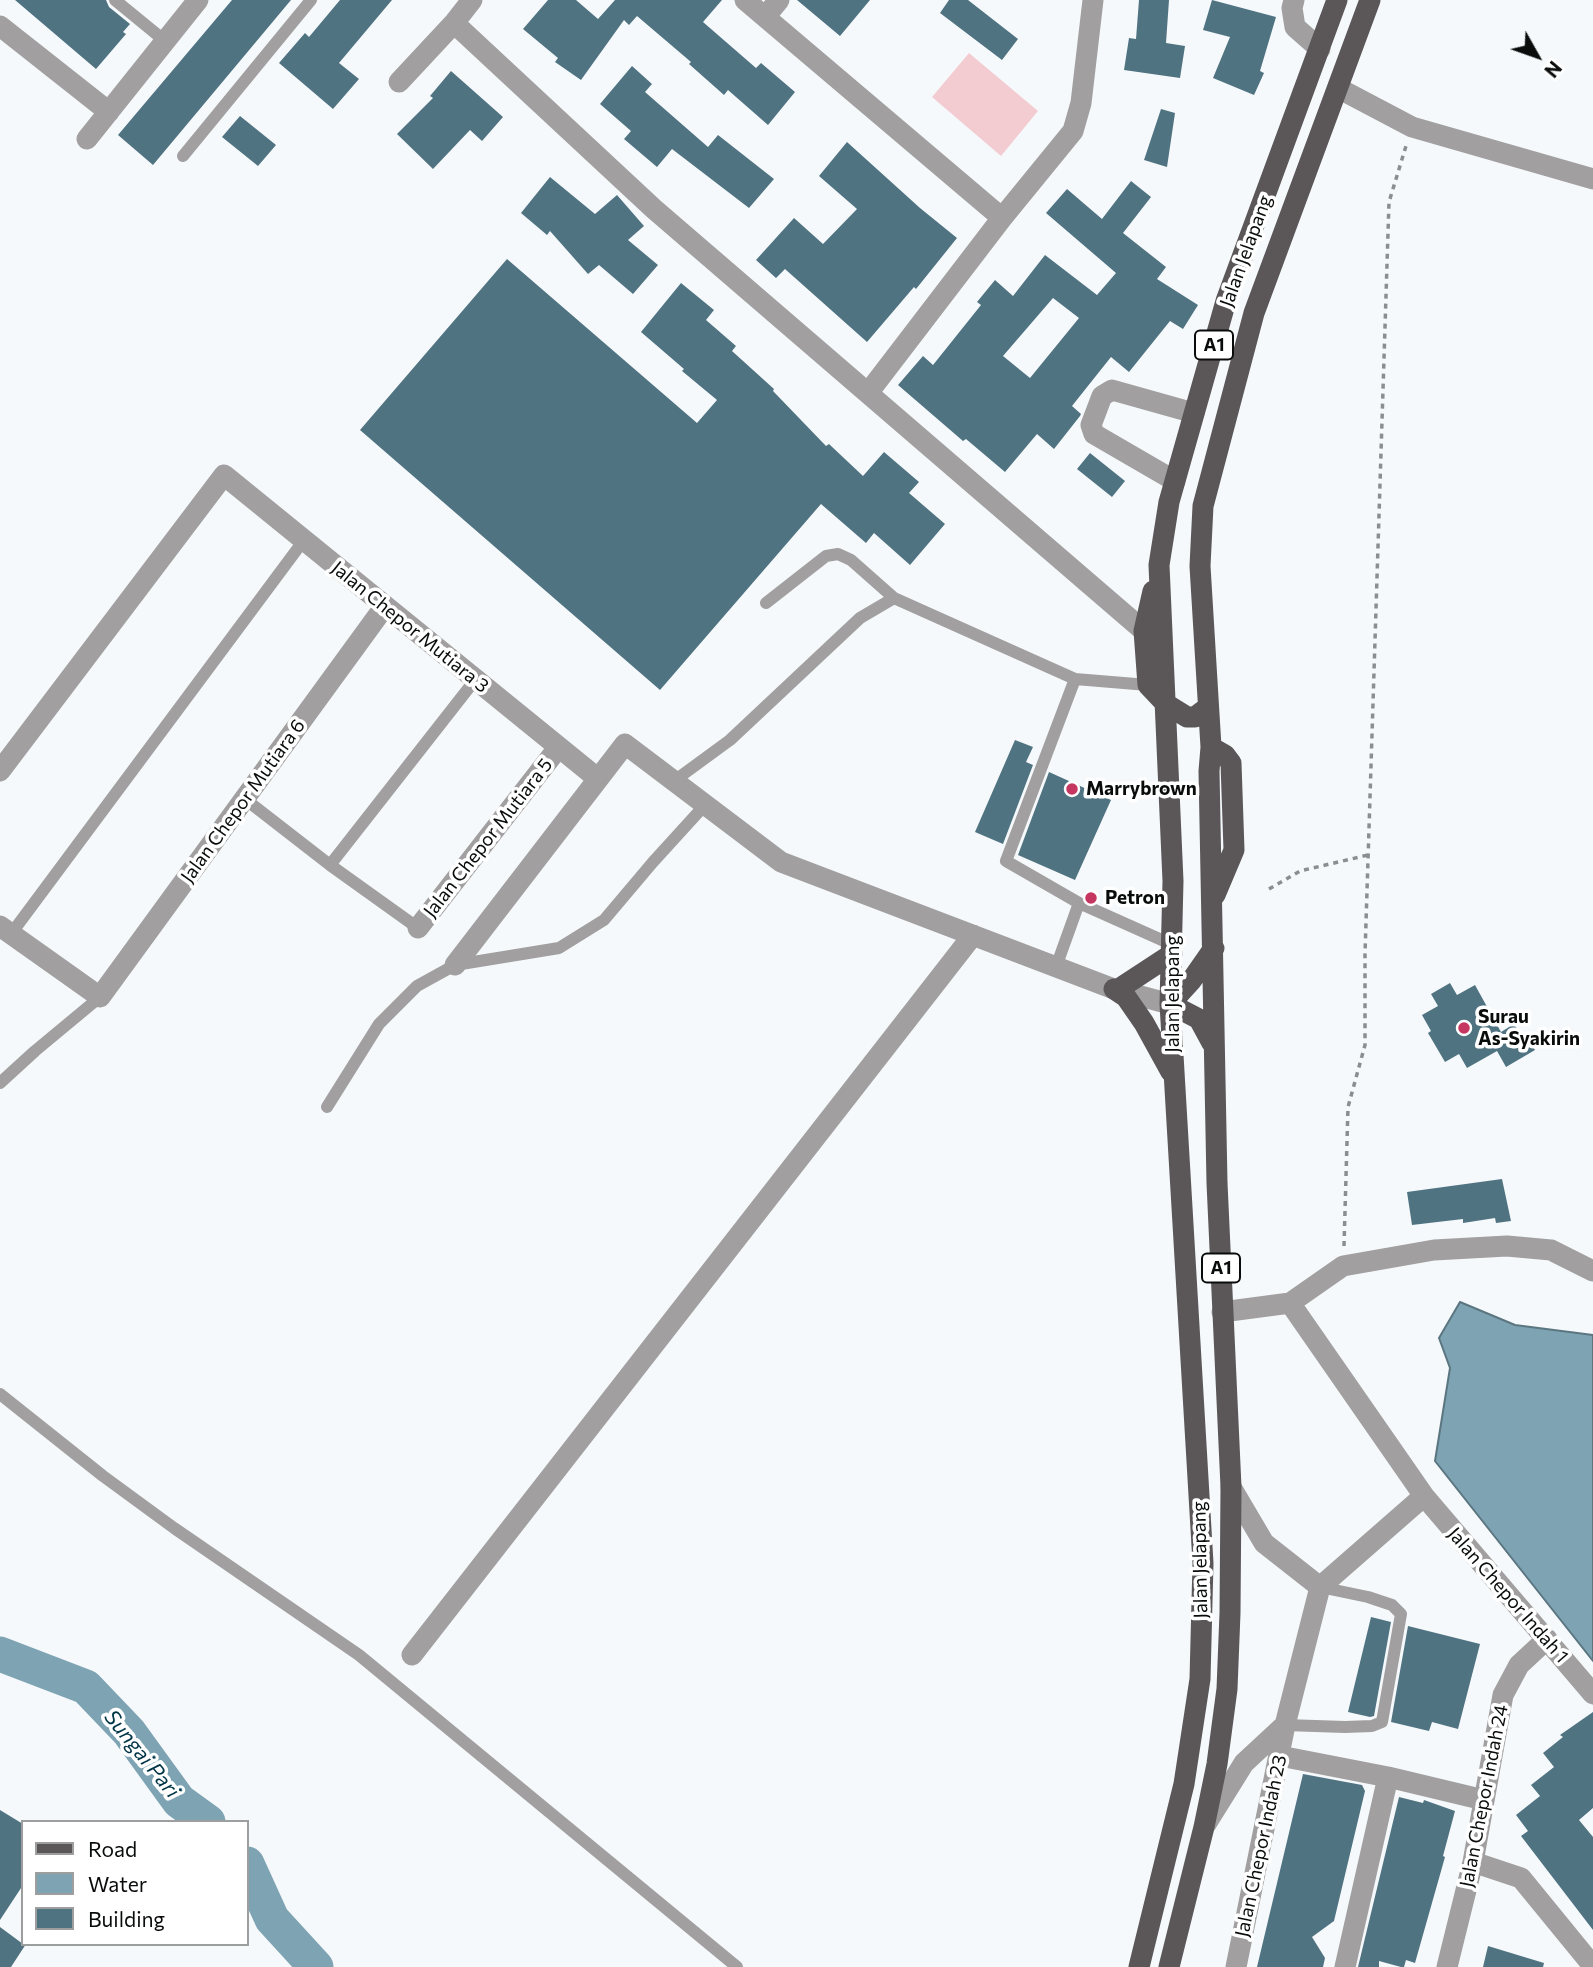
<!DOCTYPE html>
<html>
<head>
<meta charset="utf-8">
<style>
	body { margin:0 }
	#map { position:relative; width:1593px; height:1967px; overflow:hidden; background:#f5f9fb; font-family:Commissioner,sans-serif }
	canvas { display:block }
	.legend { position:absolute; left:21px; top:1820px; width:228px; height:126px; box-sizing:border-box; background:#fff; border:2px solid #9d9e9e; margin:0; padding:9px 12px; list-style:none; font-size:21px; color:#0a0c0c }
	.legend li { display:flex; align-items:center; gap:14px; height:35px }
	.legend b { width:35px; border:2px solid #9d9e9e }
	.north { position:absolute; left:1502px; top:21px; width:70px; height:70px; -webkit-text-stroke:5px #fff; paint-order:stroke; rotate:130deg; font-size:19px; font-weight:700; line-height:28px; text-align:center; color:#0a0c0c }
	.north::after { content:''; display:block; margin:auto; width:24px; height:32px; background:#0a0c0c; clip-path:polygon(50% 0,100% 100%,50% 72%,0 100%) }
</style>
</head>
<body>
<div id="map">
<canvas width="1593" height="1967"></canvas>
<ul class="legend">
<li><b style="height:9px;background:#5b5758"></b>Road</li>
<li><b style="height:19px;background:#7ea3b3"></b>Water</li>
<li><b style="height:19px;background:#507382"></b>Building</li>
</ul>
<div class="north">N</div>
</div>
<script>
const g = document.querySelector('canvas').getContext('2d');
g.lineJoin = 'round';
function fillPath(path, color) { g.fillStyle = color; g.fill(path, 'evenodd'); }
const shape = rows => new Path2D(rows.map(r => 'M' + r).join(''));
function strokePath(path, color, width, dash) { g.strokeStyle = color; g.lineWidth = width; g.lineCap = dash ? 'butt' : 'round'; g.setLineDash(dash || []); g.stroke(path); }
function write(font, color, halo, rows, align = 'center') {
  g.font = font + ' Commissioner,sans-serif'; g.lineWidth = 7; g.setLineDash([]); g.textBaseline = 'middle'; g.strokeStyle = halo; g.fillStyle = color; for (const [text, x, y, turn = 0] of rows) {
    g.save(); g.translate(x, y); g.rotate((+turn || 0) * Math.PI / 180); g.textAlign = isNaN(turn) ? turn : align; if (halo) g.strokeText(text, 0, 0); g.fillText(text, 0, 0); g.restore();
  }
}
fillPath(shape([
	[969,53,1038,111,1001,156,932,97]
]), '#f3ccd2');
const water = shape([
	[1460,1302,1515,1325,1593,1335,1593,1661,1435,1461,1450,1368,1439,1338,1460,1302]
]);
fillPath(water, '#7ea3b3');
strokePath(water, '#5b7681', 2);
strokePath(shape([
	[0,1654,86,1687,129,1732,179,1801,208,1822],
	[247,1864,272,1919,316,1967]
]), '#7ea3b3', 35);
fillPath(shape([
	[15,0,106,0,109,7,130,24,123,32,126,34,96,69],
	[232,0,291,0,153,165,118,135],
	[340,0,392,0,339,63,359,79,333,109,279,63,305,33,309,37],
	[548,0,576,0,598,19,615,0,722,0,703,22,756,68,761,63,795,92,768,125,728,90,724,95,689,64,691,62,637,16,629,25,624,20,581,80,555,62,558,58,523,29],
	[797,0,870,0,840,36],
	[949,0,968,0,1018,39,1002,60,940,13],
	[1139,0,1169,0,1166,43,1185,46,1180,78,1124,70,1129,38,1136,39],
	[1212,0,1276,17,1260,71,1264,73,1254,95,1213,78,1230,37,1203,30],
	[632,66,652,84,645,92,708,147,718,135,774,179,749,208,672,149,657,167,624,139,631,131,600,104],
	[451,71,503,117,482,141,470,130,433,169,397,134,433,98,430,96],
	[1161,109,1175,113,1167,167,1144,160],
	[240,116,276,145,258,166,222,137],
	[847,142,920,208,957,238,916,289,914,287,867,342,785,269,776,278,756,260,794,218,823,244,857,209,819,176],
	[550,177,595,214,617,195,644,226,628,240,658,265,633,294,599,265,588,274,550,231,547,235,521,213],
	[1131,181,1151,197,1123,233,1166,267,1157,279,1198,305,1183,329,1170,321,1129,372,1111,357,1072,406,1081,414,1080,416,1054,449,1037,434,1005,472,966,439,963,441,898,385,923,356,933,365,981,305,977,302,995,280,1013,296,1045,255,1097,295,1116,273,1046,213,1067,189,1102,219],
	[1053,298,1079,318,1030,378,1003,356],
	[507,259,697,423,717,400,682,371,684,369,641,332,681,283,714,310,706,320,736,346,732,351,774,389,773,391,826,446,829,444,863,476,884,452,919,482,909,493,945,524,910,565,874,533,866,543,821,504,660,690,360,430],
	[1090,453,1125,481,1112,497,1077,469],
	[1015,740,1033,747,1026,762,1033,765,1003,844,975,832],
	[1049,772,1111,800,1075,880,1018,855],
	[1450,983,1457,995,1475,985,1501,1032,1514,1024,1521,1035,1525,1033,1535,1050,1506,1067,1497,1051,1467,1068,1459,1054,1445,1062,1428,1033,1431,1031,1422,1015,1438,1006,1431,994],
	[1502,1179,1511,1221,1496,1223,1495,1218,1463,1223,1463,1219,1412,1225,1407,1192],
	[1371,1617,1391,1622,1374,1716,1370,1717,1348,1712],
	[1408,1626,1480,1644,1458,1729,1432,1722,1429,1731,1391,1722],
	[1593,1712,1593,1808,1579,1820,1593,1837,1593,1930,1521,1836,1528,1831,1516,1815,1540,1796,1531,1785,1554,1767,1543,1753,1563,1737,1560,1735],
	[1303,1774,1362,1785,1365,1791,1334,1921,1312,1937,1325,1958,1323,1967,1257,1967],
	[1399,1797,1423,1803,1424,1800,1455,1811,1443,1856,1445,1857,1415,1963,1406,1960,1404,1967,1401,1967,1379,1961,1379,1967,1358,1967],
	[0,1810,23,1824,23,1885,0,1920],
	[0,1927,23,1944,26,1944,11,1967,0,1967],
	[1488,1946,1544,1963,1543,1967,1483,1967]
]), '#507382');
strokePath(shape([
	[1269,889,1300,871,1368,855],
	[1344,1246,1348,1107,1365,1045,1365,954,1389,202,1406,146]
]), '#8b8e90', 3.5, [5, 5]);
strokePath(shape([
	[115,0,165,41],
	[183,156,311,0],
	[766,603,826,556,838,554,851,560,894,598],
	[1075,679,1006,861,1079,903,1173,945],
	[674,781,730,740,860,618,894,598,1075,679,1148,685],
	[245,799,330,865,418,928],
	[330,865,475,680],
	[11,934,304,540],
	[1056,967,1079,903],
	[0,1083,35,1051,100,997],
	[327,1107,379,1024,417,986,455,965,559,948,604,920,653,862,704,806],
	[0,1394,103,1476,174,1528,359,1655,737,1967],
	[1285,1725,1345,1727,1372,1726,1382,1722,1401,1614,1392,1605,1368,1597,1320,1587]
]), '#a19f9f', 12);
strokePath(shape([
	[472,0,454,23,654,209,1144,631],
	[745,0,1002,218],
	[1294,0,1292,8,1295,27,1320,49],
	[765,17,779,0],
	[0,26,109,112],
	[399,82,454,23],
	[1338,88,1412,127,1593,179],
	[87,139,198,0],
	[868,393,1002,218,1073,131,1081,103,1093,0],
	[1175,481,1094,434,1091,425,1102,396,1112,390,1194,413],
	[0,771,224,475,597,778],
	[0,926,100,997,385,606],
	[418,928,558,748],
	[455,965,625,744,781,862,1114,989,1170,1004],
	[1290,1303,1424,1496,1593,1694],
	[1222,1312,1290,1303,1343,1266,1434,1250,1507,1246,1551,1250,1593,1271],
	[1231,1487,1264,1543,1320,1587],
	[412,1655,973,935],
	[1280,1756,1388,1777,1484,1800],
	[1206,1824,1244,1763,1285,1725],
	[1473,1862,1521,1878,1593,1966],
	[1236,1967,1285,1725,1320,1587,1424,1496],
	[1345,1967,1388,1777],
	[1447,1967,1473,1862,1503,1695,1519,1665,1547,1639]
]), '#a19f9f', 21);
strokePath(shape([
	[1153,591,1144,631,1148,685,1166,704,1187,717,1195,717,1207,708],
	[1211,747,1225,755,1231,763,1234,850,1215,895],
	[1114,989,1126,997,1144,1023,1171,1072],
	[1117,990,1172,954],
	[1212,1043,1199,1019,1170,1004,1191,981,1214,948],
	[1139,1967,1184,1784,1200,1679,1203,1563,1170,1004,1173,881,1159,565,1169,502,1226,301,1337,0],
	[1169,1967,1204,1827,1217,1764,1227,1689,1230,1613,1231,1487,1217,1183,1209,771,1211,747,1200,566,1203,506,1254,313,1370,0]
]), '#5b5758', 21);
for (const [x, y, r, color] of [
	[1072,789,7,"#c53761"],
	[1091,898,7,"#c53761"],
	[1464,1028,7,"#c53761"]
]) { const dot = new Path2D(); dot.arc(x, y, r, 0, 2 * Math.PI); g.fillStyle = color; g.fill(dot); strokePath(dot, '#fff', 2.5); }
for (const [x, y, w] of [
	[1214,345,38],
	[1221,1268,38]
]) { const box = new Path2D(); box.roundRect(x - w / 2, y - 14.5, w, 29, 5); g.fillStyle = '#fff'; g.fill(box); strokePath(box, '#0a0c0c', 2); }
write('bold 18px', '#0a0c0c', null, [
	["A1",1214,345],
	["A1",1221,1268]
]);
write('19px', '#0a0c0c', '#fff', [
	["Jalan Jelapang",1246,251,-70],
	["Jalan Chepor Mutiara 3",410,627,39],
	["Jalan Chepor Mutiara 6",243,801,-54],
	["Jalan Chepor Mutiara 5",488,838,-52],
	["Jalan Jelapang",1173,994,-90],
	["Jalan Jelapang",1200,1560,-91],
	["Jalan Chepor Indah 1",1508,1595,49],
	["Jalan Chepor Indah 24",1484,1796,-79],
	["Jalan Chepor Indah 23",1261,1846,-78]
]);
write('bold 19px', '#0a0c0c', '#fff', [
	["Marrybrown",1086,789],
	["Petron",1105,898],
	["Surau",1478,1017],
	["As-Syakirin",1478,1039]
], 'left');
write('italic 21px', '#003547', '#fff', [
	["Sungai Pari",142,1754,51]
]);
</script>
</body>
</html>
